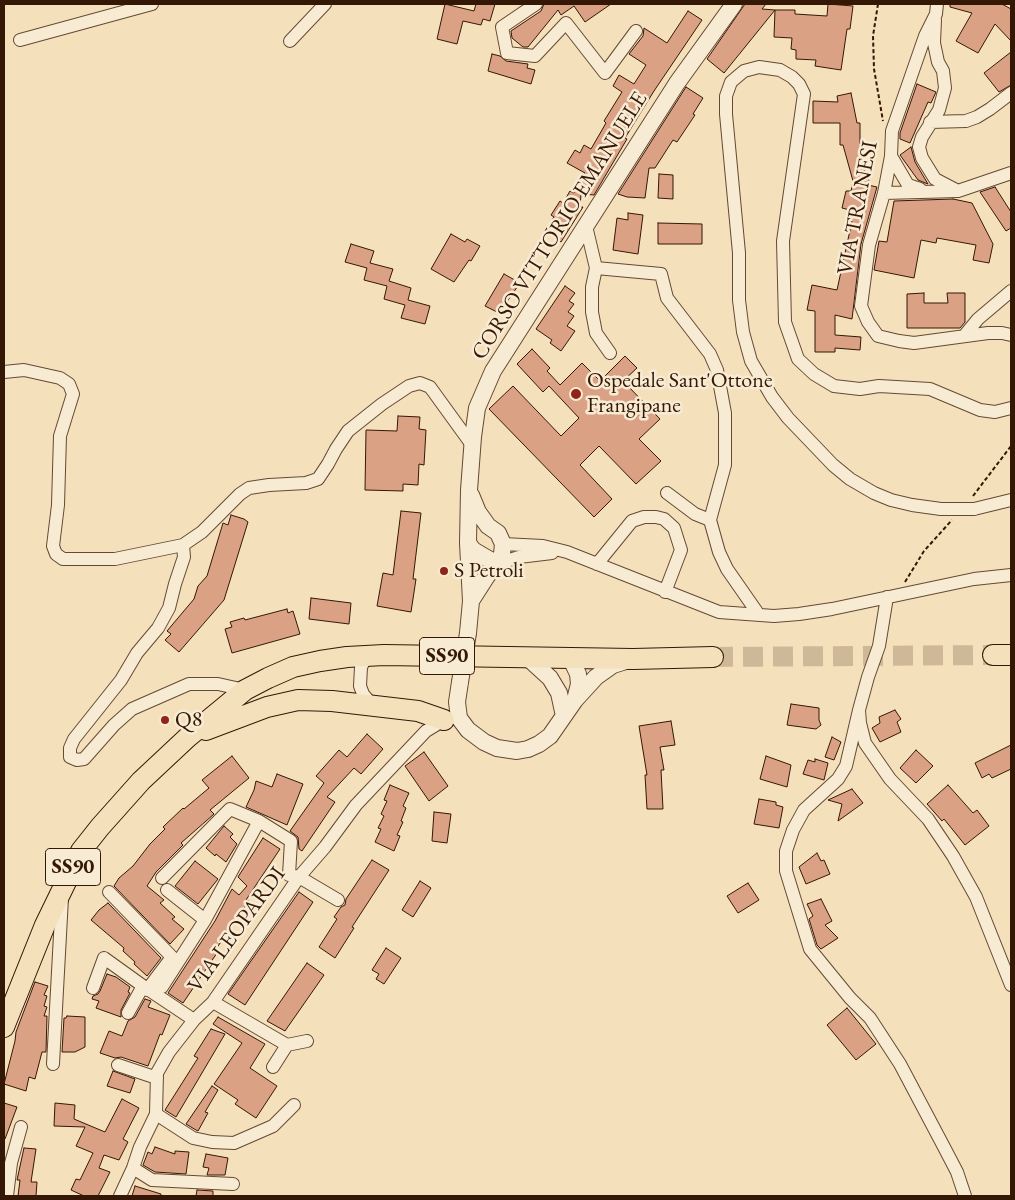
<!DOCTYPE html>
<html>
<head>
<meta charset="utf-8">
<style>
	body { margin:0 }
	#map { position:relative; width:1015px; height:1200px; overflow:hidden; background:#f5e0bc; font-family:"EB Garamond",serif }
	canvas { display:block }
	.frame { position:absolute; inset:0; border:5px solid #351705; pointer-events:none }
</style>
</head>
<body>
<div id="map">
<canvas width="1015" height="1200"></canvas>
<div class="frame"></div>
</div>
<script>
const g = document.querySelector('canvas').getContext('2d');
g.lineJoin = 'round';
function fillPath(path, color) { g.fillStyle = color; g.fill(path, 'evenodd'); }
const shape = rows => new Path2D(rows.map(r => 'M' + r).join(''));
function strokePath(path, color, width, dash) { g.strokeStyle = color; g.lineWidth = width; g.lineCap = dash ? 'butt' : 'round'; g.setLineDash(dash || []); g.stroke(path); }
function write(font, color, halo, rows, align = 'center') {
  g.font = font + ' "EB Garamond",serif'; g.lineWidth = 5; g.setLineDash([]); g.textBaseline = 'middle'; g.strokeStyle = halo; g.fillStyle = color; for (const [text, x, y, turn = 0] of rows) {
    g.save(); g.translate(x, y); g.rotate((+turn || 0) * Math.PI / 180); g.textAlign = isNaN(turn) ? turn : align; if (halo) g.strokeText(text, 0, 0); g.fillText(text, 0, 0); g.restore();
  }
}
const building = shape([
	[445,4,474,11,476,4,495,4,490,21,483,19,481,25,463,21,457,44,437,39,445,4],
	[544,4,611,4,585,22,574,6,561,15,558,10,528,47,523,47,512,38,511,31,541,11,544,4],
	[745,4,766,4,762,9,775,10,724,73,707,59,745,4],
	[828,4,853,6,850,29,847,29,841,70,815,66,816,60,796,59,796,50,791,49,792,38,774,37,775,10,795,10,795,14,827,16,828,4],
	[950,4,1002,4,1011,9,1011,41,995,24,978,53,956,41,972,13,950,7,950,4],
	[688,11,702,20,654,91,625,138,627,139,594,195,581,194,580,207,583,207,561,242,545,231,554,217,551,215,560,201,563,203,570,191,574,193,585,173,567,163,575,150,580,153,584,145,591,149,606,123,604,121,622,92,613,86,619,75,634,84,646,65,629,54,643,36,644,28,667,43,688,11],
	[1011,52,1011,85,999,92,984,73,1011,52],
	[492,54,500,56,506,61,528,64,527,68,535,70,531,84,488,71,492,54],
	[917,84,936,92,931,103,928,102,910,143,900,139,900,133,917,84],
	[686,87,703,98,693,114,695,115,677,142,673,140,655,168,649,168,645,198,627,197,618,194,686,87],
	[851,93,857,123,860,123,860,154,867,179,869,180,868,185,877,187,861,244,852,319,835,315,835,335,861,337,860,350,835,348,835,352,815,352,815,311,807,310,812,285,837,290,852,221,848,220,850,210,842,208,846,191,851,191,853,181,843,145,840,145,840,123,813,123,813,101,838,102,837,96,851,93],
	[911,147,915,162,928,184,918,180,900,155,911,147],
	[659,174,673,175,673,199,658,198,659,174],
	[995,187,1011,212,1011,228,1006,231,980,192,995,187],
	[953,199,972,203,993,244,989,263,973,260,976,245,937,238,936,243,921,240,914,278,874,270,879,241,887,242,894,201,953,199],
	[628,213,643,215,638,254,613,250,617,218,628,220,628,213],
	[658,223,702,224,702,244,658,244,658,223],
	[451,234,465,242,467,239,480,246,471,261,469,260,454,282,431,269,451,234],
	[351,244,374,251,370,263,393,269,389,281,411,288,408,300,430,306,425,324,401,318,405,305,384,299,387,286,364,280,367,268,345,262,351,244],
	[504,274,520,283,499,313,485,306,504,274],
	[565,286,575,293,569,301,574,304,568,312,574,316,567,326,575,331,561,351,550,343,552,340,536,329,565,286],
	[924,293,924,303,948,303,947,293,965,293,965,322,960,328,907,328,907,294,924,293],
	[532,349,550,368,547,371,560,385,582,363,600,381,625,356,637,368,623,381,660,419,639,439,661,461,636,484,599,446,580,465,612,499,594,517,489,409,513,386,561,436,579,418,549,386,543,392,517,364,532,349],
	[398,416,420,417,419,429,426,430,424,465,419,464,418,485,403,484,403,491,365,490,366,430,397,431,398,416],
	[401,511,421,513,413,579,416,579,411,612,377,606,383,573,393,575,401,511],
	[231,515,244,519,248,522,224,600,179,652,165,640,171,634,167,631,194,599,198,586,207,576,223,523,228,525,231,515],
	[311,598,351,603,349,624,309,619,311,598],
	[287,609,288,613,293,611,300,634,232,653,225,629,232,627,230,622,244,618,245,620,287,609],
	[791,704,819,708,819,720,821,725,816,729,787,725,791,704],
	[895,710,901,719,897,722,901,732,880,742,872,728,880,723,879,717,895,710],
	[671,721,675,745,660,747,664,770,661,770,663,809,647,809,645,775,647,775,639,726,671,721],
	[367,734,383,749,361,774,354,768,327,797,335,802,302,851,299,849,298,837,290,831,324,783,316,776,339,750,347,757,367,734],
	[832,737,841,742,834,760,825,757,832,737],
	[1011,745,1011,769,992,778,989,774,982,778,975,763,1011,745],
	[916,750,933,766,916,783,900,768,916,750],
	[424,752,448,786,429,801,405,766,424,752],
	[232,756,249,778,210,810,214,814,181,843,183,845,156,872,147,886,164,900,160,903,175,917,172,919,184,929,170,944,114,886,119,878,133,866,150,844,165,829,163,827,183,808,184,809,209,788,202,780,232,756],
	[766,756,791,765,787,787,760,779,766,756],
	[815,759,828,763,824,780,803,774,808,760,815,762,815,759],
	[277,774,303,784,287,825,246,807,254,790,256,781,272,787,277,774],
	[390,785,409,793,403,806,406,808,401,821,403,822,397,835,400,836,394,851,375,842,381,829,378,828,384,816,381,814,387,801,384,800,390,785],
	[948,785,973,813,977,810,989,826,965,845,944,819,942,821,927,804,948,785],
	[852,789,863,803,838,821,842,804,828,800,852,789],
	[759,799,776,802,776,805,783,807,779,828,754,824,759,799],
	[434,812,451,814,447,843,432,841,434,812],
	[224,826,233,834,230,837,237,844,226,862,216,854,215,856,206,848,224,826],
	[263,838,280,849,246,900,249,901,214,952,217,953,183,1003,168,993,215,921,232,889,239,895,247,886,238,877,263,838],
	[817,853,821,861,824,860,830,874,806,884,799,867,817,853],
	[372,860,389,870,352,927,354,928,335,958,319,947,337,919,334,917,341,907,345,905,346,899,372,860],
	[195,861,218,879,198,904,175,886,195,861],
	[420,881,431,888,413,917,402,910,420,881],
	[748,883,759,900,738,913,727,896,748,883],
	[299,892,313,902,245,1005,228,994,299,892],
	[821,899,832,921,825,925,838,938,821,949,817,945,809,919,813,916,807,904,821,899],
	[108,903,161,958,147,976,134,964,135,962,123,951,124,948,91,920,99,910,108,903],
	[386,948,401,958,384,984,376,979,379,974,372,970,386,948],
	[307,963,324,975,285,1031,267,1021,307,963],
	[107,974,116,977,130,987,128,992,130,993,121,1010,121,1017,96,1008,99,1001,92,999,93,996,98,994,100,991,107,974],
	[35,982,48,986,44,995,47,996,44,1006,47,1007,44,1016,47,1016,46,1052,42,1052,35,1079,29,1077,26,1091,4,1084,15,1041,16,1032,35,982],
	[145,999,151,1001,148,1007,170,1015,162,1035,160,1034,148,1066,121,1057,115,1058,100,1053,109,1031,122,1036,128,1021,135,1017,145,999],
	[847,1008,876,1044,856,1060,827,1025,847,1008],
	[67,1016,85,1017,85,1047,75,1052,62,1052,64,1018,66,1018,67,1016],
	[218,1017,265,1044,250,1068,277,1086,256,1118,235,1104,238,1100,214,1084,242,1043,213,1024,218,1017],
	[211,1029,225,1034,176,1117,165,1110,198,1058,194,1056,211,1029],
	[113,1071,135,1079,130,1093,107,1086,113,1071],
	[212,1086,218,1090,205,1112,208,1113,198,1131,196,1130,186,1124,212,1086],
	[122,1099,139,1108,123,1139,128,1142,119,1160,104,1155,99,1168,110,1172,98,1196,84,1196,71,1190,76,1179,80,1180,93,1153,76,1146,85,1127,54,1126,55,1103,75,1105,74,1119,105,1132,122,1099],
	[4,1103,17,1107,5,1139,4,1139,4,1103],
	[155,1147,175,1154,175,1151,189,1152,186,1174,155,1172,143,1165,148,1152,152,1154,155,1147],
	[24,1148,36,1149,31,1182,37,1182,36,1196,18,1196,20,1180,17,1180,24,1148],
	[206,1154,228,1158,225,1175,207,1175,209,1168,203,1167,206,1154],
	[135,1186,161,1194,161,1196,132,1196,135,1186],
	[197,1190,213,1191,213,1195,212,1196,196,1196,197,1190]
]);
fillPath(building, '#daa185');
strokePath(building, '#351705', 1);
strokePath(shape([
	[713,657,993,655]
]), '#cfb897', 20, [20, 10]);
const minor = shape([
	[536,4,502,27,507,53,535,56,566,23,605,73,636,31],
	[937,4,936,14,925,36,892,131,891,156,884,193,869,245,861,306,868,322,878,336,899,341,914,343,988,333,1002,333,1011,335],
	[935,20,934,43,938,62,943,71,945,88,939,110,922,137,919,147,922,158,935,179,958,191],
	[20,40,152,4],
	[290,41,325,4],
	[930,122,966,121,977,117,990,109,1011,93],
	[891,156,908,185,920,189],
	[884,193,958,191,1011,173],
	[586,226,596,268,592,287,592,312,596,333,610,353],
	[596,268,661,274,667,298,710,354,717,370,725,413,725,465,710,520,719,552,727,569,759,615],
	[964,336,978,319,1011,291],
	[4,372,24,370,60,378,69,384,73,394,60,436,58,505,53,546,56,554,63,559,115,559,183,545,202,532,240,494,249,488,269,485,306,483,318,479,328,464,336,449,348,431,382,404,409,386,420,383,430,387,472,445],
	[667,493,695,514,710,520],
	[941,509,912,505,891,500,874,493,850,479,833,465,788,418,772,397,751,361,743,332,739,300,739,253,726,114,726,96,731,82,744,71,759,67,780,70,792,77,799,84,804,94,783,241,785,322,798,359,814,374,834,386,860,389,879,386,930,389,980,410,995,412,1011,408],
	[974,509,1011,500],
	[503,544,543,546,567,552,719,612,774,616,799,614,832,609,974,579,1011,575],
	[183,545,184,557,175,584,169,608,158,628,137,653,121,680,74,739,70,748,70,757,77,760,84,759,114,725,132,709,189,684,218,684,245,690],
	[497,564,519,557,552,553],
	[597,564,632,521,644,517,656,517,664,519,674,528,681,550,665,592],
	[887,597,879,646,868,677,859,710,860,723,865,743,890,779,928,819,953,856,976,897,1011,985],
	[367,656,361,667,360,686,363,694,373,706],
	[859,710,846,766,838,779,804,810,793,830,786,851,786,871,810,949,850,998,870,1018,900,1064,945,1149,957,1172,965,1196],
	[162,878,230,809,259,821,291,841,289,875,299,877,338,900],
	[167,890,205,920],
	[109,892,172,957,147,990],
	[143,986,194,1020],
	[162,987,205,920,259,821],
	[93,988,104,958,143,986,128,1013],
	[213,1002,287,1045,307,1041],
	[53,1064,62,898],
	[118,1065,157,1078],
	[273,1067,287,1045],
	[156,1114,193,1138,212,1142,234,1143,273,1126,294,1105],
	[133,1168,152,1180,233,1184],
	[7,1196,11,1163,21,1127],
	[120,1196,133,1168,140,1147,156,1114,157,1073,169,1052,194,1020,213,1002,299,877,325,847,356,805,426,731,444,720]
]);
const tertiary = shape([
	[471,495,478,512,488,526,498,533,503,544,502,554,497,564,487,576,471,601],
	[468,543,473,550,497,564],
	[468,633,471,601,468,543,469,490,473,437,477,408,493,371,677,83,734,4],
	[527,657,550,678,559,693,564,716],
	[570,657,578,674,579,684,575,700],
	[460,682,457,702,459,718,468,730,484,742,497,748,517,751,528,749,539,744,550,736,575,700,596,677,613,665,629,660]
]);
const primary = shape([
	[993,655,1011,655],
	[206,730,267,707,298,700,332,701,418,711,444,720],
	[4,1027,45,925,81,851,100,827,141,781,188,737,245,690,268,678,293,667,320,661,347,657,384,655,633,659,713,657]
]);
strokePath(minor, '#654933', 14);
strokePath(tertiary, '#654933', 18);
strokePath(primary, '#351705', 22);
strokePath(shape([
	[878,4,873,36,874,69,883,121],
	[973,496,1011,446],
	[905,582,924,551,952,520]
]), '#351705', 2, [4, 2.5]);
strokePath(minor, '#f8ebd3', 12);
strokePath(tertiary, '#f8ebd3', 16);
strokePath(primary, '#f5e0bc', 20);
const minorBridge = shape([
	[941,509,974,509]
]);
const tertiaryBridge = shape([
	[460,682,468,633]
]);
strokePath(minorBridge, '#654933', 14, []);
strokePath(tertiaryBridge, '#654933', 18, []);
strokePath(minorBridge, '#f8ebd3', 12);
strokePath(tertiaryBridge, '#f8ebd3', 16);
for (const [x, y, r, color] of [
	[576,394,6,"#8f2418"],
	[444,571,5,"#8f2418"],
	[165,720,5,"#8f2418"]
]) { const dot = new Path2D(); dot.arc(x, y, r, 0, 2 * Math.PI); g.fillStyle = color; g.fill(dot); strokePath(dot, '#f8ebd3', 2); }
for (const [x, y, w] of [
	[447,656,55],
	[73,867,55]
]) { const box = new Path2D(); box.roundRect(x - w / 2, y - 18.5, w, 37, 4); g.fillStyle = '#f8ebd3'; g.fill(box); strokePath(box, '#351705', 1); }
write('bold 21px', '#351705', null, [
	["SS90",447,656],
	["SS90",73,867]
]);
write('22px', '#351705', '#f8ebd3', [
	["VIA TRANESI",858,208,-79],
	["CORSO VITTORIO EMANUELE",560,226,-58],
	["VIA LEOPARDI",237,930,-54]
]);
write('22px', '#351705', '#f8ebd3', [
	["Ospedale Sant'Ottone",587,381],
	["Frangipane",587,406],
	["S Petroli",454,571],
	["Q8",175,720]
], 'left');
</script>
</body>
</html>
